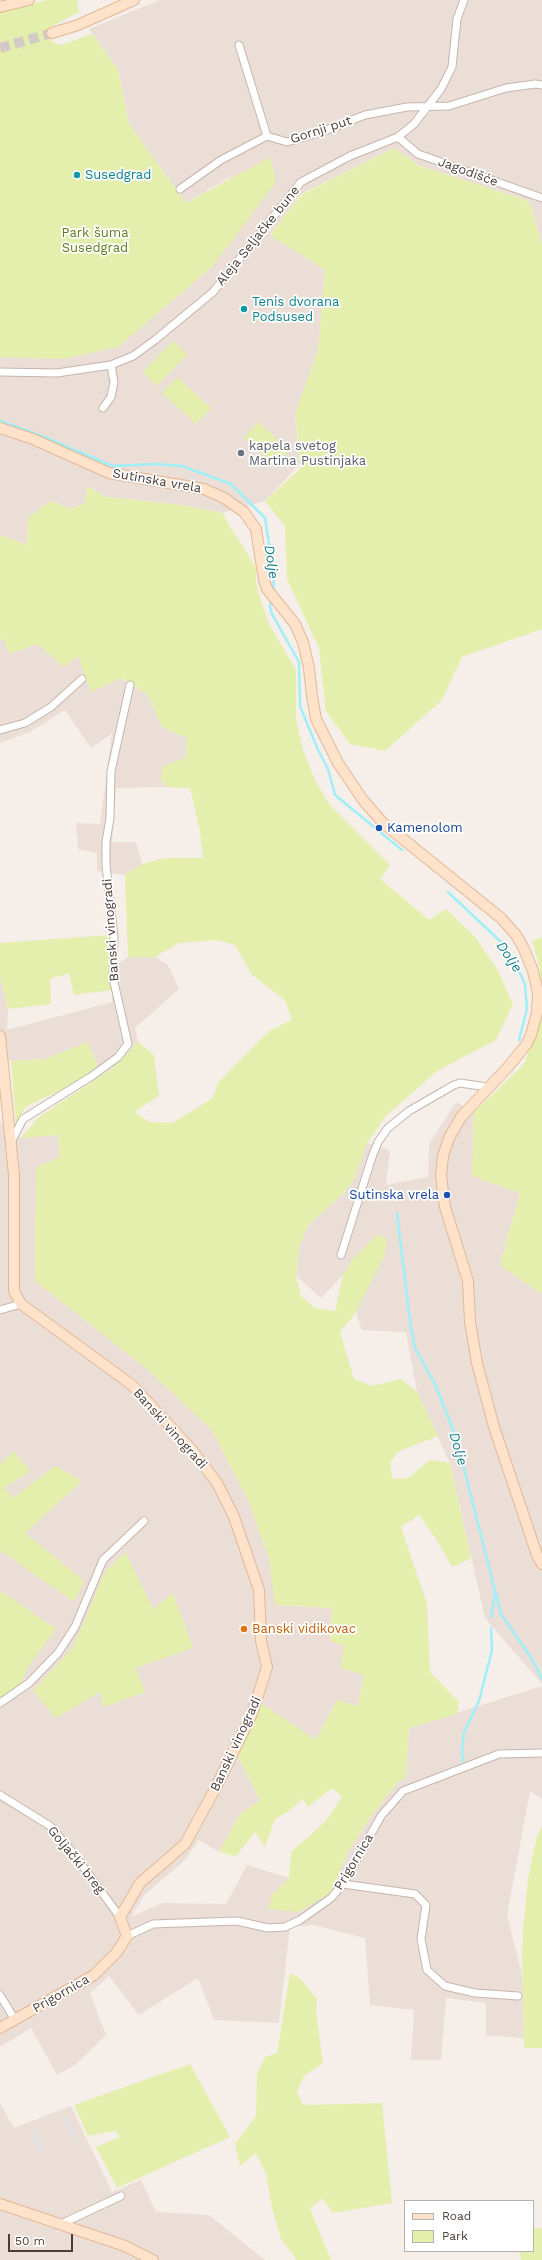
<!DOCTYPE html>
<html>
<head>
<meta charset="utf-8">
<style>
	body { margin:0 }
	#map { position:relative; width:542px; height:2260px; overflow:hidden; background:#f6eee9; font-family:"Work Sans",sans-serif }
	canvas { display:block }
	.legend { position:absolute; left:404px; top:2200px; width:130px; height:52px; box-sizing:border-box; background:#fff; border:1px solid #b7b1af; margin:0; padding:5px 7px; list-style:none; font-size:12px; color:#4b3c36 }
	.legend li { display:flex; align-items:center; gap:8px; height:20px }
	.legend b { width:20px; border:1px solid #b7b1af }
	.scale { position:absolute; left:8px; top:2234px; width:65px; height:18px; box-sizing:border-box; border:2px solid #4b3c36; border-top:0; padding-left:5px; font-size:12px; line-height:14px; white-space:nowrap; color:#4b3c36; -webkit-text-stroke:3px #fff; paint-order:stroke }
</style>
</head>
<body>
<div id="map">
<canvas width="542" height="2260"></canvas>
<ul class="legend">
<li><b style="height:5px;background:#ffe2ca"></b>Road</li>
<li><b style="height:11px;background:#e5efad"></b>Park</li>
</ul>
<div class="scale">50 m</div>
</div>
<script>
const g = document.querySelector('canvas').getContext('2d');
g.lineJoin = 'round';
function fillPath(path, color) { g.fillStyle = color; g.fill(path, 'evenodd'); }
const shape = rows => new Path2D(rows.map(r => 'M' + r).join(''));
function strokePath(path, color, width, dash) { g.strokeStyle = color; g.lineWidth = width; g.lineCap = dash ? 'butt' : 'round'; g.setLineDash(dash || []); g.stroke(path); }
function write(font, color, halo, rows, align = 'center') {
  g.font = font + ' "Work Sans",sans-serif'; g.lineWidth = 3.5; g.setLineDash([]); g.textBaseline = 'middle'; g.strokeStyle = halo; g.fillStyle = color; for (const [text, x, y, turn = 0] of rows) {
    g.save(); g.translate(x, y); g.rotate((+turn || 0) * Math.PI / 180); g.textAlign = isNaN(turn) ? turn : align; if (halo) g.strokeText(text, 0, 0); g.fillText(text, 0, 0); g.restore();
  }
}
fillPath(shape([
	[160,0,542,0,542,245,529,201,420,166,394,148,301,194,270,235,325,270,318,351,295,414,300,464,265,501,222,513,175,504,106,497,88,486,85,503,71,509,51,501,27,545,0,535,0,357,118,347,212,267,230,177,186,203,129,124,118,69,89,29],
	[4,639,38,644,64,667,78,656,121,678,148,695,162,727,187,738,186,758,161,781,168,787,116,788,112,842,136,842,142,864,125,875,97,871,97,853,78,849,76,823,100,824,112,733,91,748,65,710,30,732,0,743,0,640],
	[128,957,155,957,168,965,179,989,135,1028,138,1042,114,1067,98,1068,88,1043,45,1059,11,1061,0,1058,0,976,8,1009,7,1030,112,1002,112,990,109,969],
	[456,1102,474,1112,473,1176,520,1193,500,1265,542,1294,542,1684,485,1618,450,1463,417,1392,406,1332,362,1330,343,1275,321,1298,296,1276,299,1247,309,1224,343,1194,354,1179,367,1143,390,1150,386,1185,428,1177,429,1144],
	[0,1122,21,1138,58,1135,60,1157,147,1369,211,1429,248,1500,269,1558,276,1605,333,1608,330,1640,344,1645,364,1675,358,1706,337,1700,316,1740,262,1704,238,1756,260,1801,240,1814,219,1852,199,1840,185,1860,144,1895,131,1917,162,1903,226,1904,247,1865,289,1878,272,1895,331,1892,349,1850,371,1816,397,1783,406,1776,409,1728,542,1686,542,1799,530,1791,507,1915,521,1971,529,2039,486,2035,486,2003,446,1998,441,2060,411,2060,414,2010,370,2005,365,1938,314,1925,290,1927,279,2023,214,2020,198,1978,139,2015,109,1976,90,1993,106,2035,75,2065,57,2075,31,2028,0,2047],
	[0,2103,14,2128,71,2106,112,2192,141,2180,156,2212,209,2215,265,2260,0,2260]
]), '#ebded6');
fillPath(shape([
	[48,0,77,0,79,12,52,26,49,33,52,42,62,45,92,34,118,69,129,124,186,203,270,157,276,182,212,267,118,347,63,359,0,357,0,12],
	[394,148,420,166,529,201,542,245,542,629,462,657,442,700,385,751,350,744,326,711,319,648,287,579,285,526,265,501,301,468,295,414,318,351,325,270,270,235,301,195],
	[173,341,187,355,157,386,143,372],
	[177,377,211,408,196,424,162,393],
	[258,422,289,450,275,466,244,438],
	[87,486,106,497,175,504,222,513,256,568,256,583,263,607,269,624,296,670,296,720,303,750,315,780,329,804,390,865,380,879,429,920,446,909,476,938,497,969,513,1004,496,1040,437,1071,386,1116,367,1143,354,1179,343,1194,309,1224,299,1247,296,1276,301,1296,315,1308,335,1311,343,1274,354,1257,378,1234,387,1239,385,1255,372,1280,354,1315,340,1332,354,1379,372,1386,401,1379,417,1392,438,1436,397,1452,390,1464,393,1479,409,1478,429,1460,450,1463,471,1558,452,1567,436,1539,419,1515,401,1527,427,1604,430,1672,459,1702,457,1714,409,1728,406,1776,397,1783,371,1816,349,1850,331,1892,299,1912,268,1909,272,1895,289,1878,291,1852,324,1823,342,1797,332,1788,308,1807,303,1799,289,1811,275,1819,265,1847,255,1832,236,1856,219,1852,240,1814,260,1801,238,1756,262,1704,316,1740,337,1700,358,1706,364,1675,341,1668,344,1646,330,1641,332,1608,275,1605,269,1558,248,1500,211,1429,147,1369,35,1281,36,1167,60,1157,58,1135,21,1138,39,1117,114,1067,138,1042,154,1055,159,1096,134,1112,150,1122,172,1123,213,1098,218,1083,254,1046,271,1030,292,1020,285,1000,252,975,235,945,217,940,179,943,155,957,128,957,125,875,142,864,166,858,203,858,200,831,190,788,168,787,161,781,162,767,186,758,187,738,162,727,148,695,122,678,91,692,78,656,64,667,38,644,9,654,4,639,0,640,0,535,27,545,28,518,51,501,71,509,85,503],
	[110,935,109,969,112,990,74,995,69,973,50,979,51,1004,8,1009,0,976,0,943],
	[542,937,542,1294,500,1265,520,1193,472,1176,474,1112,524,1064,540,1021,540,968,532,941],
	[88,1042,98,1068,66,1088,25,1107,16,1125,11,1061,45,1059],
	[14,1451,30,1471,4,1488,13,1498,55,1466,82,1481,25,1533,84,1581,74,1602,0,1550,0,1464],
	[125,1552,153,1609,173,1593,193,1648,135,1668,145,1692,104,1707,100,1692,56,1718,33,1691,73,1647,105,1572],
	[0,1590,56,1629,28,1666,20,1686,0,1698],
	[542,1826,542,2048,524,2048,522,1955,523,1930,528,1879,537,1836],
	[290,1973,301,1979,317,1999,316,2012,323,2063,304,2076,297,2092,303,2105,382,2103,392,2203,338,2212,332,2212,322,2198,310,2209,331,2260,297,2260,281,2239,272,2208,266,2174,256,2153,240,2166,235,2144,256,2116,257,2074,265,2057,277,2053],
	[190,2064,230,2137,117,2188,96,2147,120,2137,116,2131,88,2136,74,2105],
	[533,2227,542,2229,542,2260,521,2260,519,2251,533,2251]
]), '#e5efad');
fillPath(shape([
	[69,2114,80,2139,74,2142,63,2117],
	[36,2128,46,2153,40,2156,29,2131]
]), '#e4e0de');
strokePath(shape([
	[0,421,39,435,113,466,156,464,182,466,231,484,265,518,274,577,273,593],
	[271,600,270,607,272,614,299,662,300,706,318,750,328,769,335,795,402,850],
	[448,892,501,942,521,975,525,985,527,1009,519,1040],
	[397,1213,411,1329,415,1348,435,1384,456,1437,501,1614,532,1659,542,1679],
	[491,1617,495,1594],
	[464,1763,462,1752,464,1732,479,1701,492,1650,491,1628]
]), '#9feff9', 2.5);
strokePath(shape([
	[0,48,52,33]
]), '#d4cac5', 10, [10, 5]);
const street = shape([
	[239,45,267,136],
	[398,137,418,154,542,198],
	[180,189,221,160,267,136,287,142,324,131,365,115,407,107,449,106,506,88,535,84,542,85],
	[0,372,57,373,111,365,133,356,155,340,213,292,301,182,350,156,398,137,414,124,441,89,452,67,457,19,464,0],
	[103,408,111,397,114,382,111,365],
	[0,730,25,723,51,707,82,679],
	[11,1142,23,1119,92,1076,118,1057,128,1044,113,978,114,937,106,865,106,842,110,818,111,771,130,685],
	[341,1255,372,1157,378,1142,388,1128,409,1111,454,1085,460,1083,487,1087],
	[0,1310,21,1304],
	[0,1703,29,1683,58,1653,75,1627,103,1560,144,1521],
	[0,1795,50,1826,73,1853,120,1917],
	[343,1884,415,1894,426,1905,421,1939,427,1970,445,1986,475,1993,518,1996],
	[127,1936,153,1924,237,1921,268,1928,285,1927,300,1920,331,1898,343,1884,381,1816,403,1791,499,1754,542,1753],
	[0,1995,15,2020],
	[61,2224,121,2196]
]);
const secondary = shape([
	[0,7,29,0],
	[52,33,78,25,134,0],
	[0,428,33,439,109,473,204,489,224,498,244,512,256,529,264,580,267,589,295,624,303,642,309,668,312,696,316,719,338,763,363,800,383,823,501,918,516,935,524,949,533,971,538,993,537,1012,531,1035,526,1045,508,1067,461,1117,449,1138,443,1156,441,1176,445,1207,468,1281,470,1322,477,1363,494,1427,537,1555,542,1564],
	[0,1036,14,1175,14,1291,21,1304,132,1385,192,1450,217,1483,234,1517,259,1590,261,1641,267,1667,252,1714,215,1789,185,1844,140,1883,120,1917,127,1936,117,1952,94,1975,0,2028],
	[0,2204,125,2246,153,2260]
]);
strokePath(street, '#c6b5ad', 9);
strokePath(secondary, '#e1b897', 12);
strokePath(street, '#fff', 7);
strokePath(secondary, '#ffe2ca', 10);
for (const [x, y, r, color] of [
	[77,175,4,"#0f9aa8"],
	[244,309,4,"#0f9aa8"],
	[241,453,4,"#6b7280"],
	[379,828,4,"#1a4fb4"],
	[447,1195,4,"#1a4fb4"],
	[244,1629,4,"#e8710a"]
]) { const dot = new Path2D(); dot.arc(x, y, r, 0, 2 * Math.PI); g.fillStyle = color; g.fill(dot); strokePath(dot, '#fff', 1.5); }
write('13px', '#4b3c36', '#fff', [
	["Gornji put",321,130,-18],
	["Jagodišće",468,172,20],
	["Aleja Seljačke bune",258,236,-51],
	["Sutinska vrela",157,481,10],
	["Banski vinogradi",111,930,-94],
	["Banski vinogradi",170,1429,48],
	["Banski vinogradi",236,1744,-65],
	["Goljački breg",76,1860,51],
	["Prigornica",354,1862,-59],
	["Prigornica",61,1994,-30]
]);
write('13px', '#0d838f', '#fff', [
	["Susedgrad",85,175],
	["Tenis dvorana",252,302],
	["Podsused",252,317]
], 'left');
write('13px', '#617f20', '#fff', [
	["Park šuma",95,233],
	["Susedgrad",95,248]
]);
write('13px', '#5b616d', '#fff', [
	["kapela svetog",249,446],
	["Martina Pustinjaka",249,461]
], 'left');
write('13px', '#164399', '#fff', [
	["Kamenolom",387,828],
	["Sutinska vrela",439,1195,"right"]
], 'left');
write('13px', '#c56008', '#fff', [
	["Banski vidikovac",252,1629]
], 'left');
write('italic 14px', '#1c818f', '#fff', [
	["Dolje",271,562,82],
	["Dolje",509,957,56],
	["Dolje",458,1449,74]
]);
</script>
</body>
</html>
